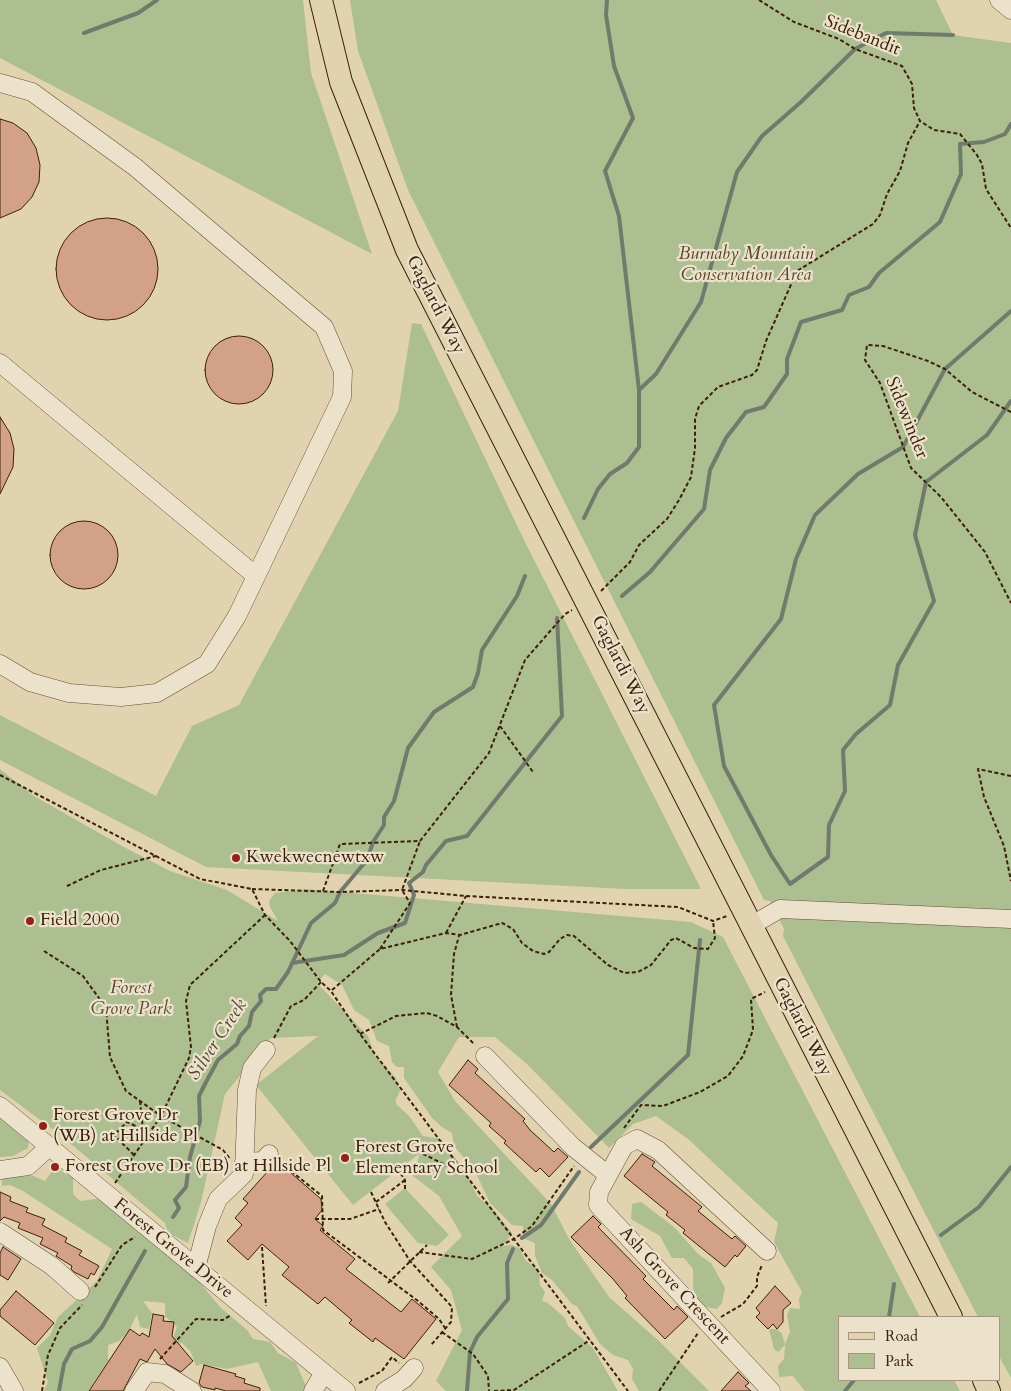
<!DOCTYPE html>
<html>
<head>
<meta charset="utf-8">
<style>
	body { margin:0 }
	#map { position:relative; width:1011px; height:1391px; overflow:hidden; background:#e2d3b0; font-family:Cardo,serif }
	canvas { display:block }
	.legend { position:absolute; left:838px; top:1316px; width:162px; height:65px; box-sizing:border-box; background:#ece2cc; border:1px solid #a6947e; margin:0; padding:6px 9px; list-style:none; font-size:15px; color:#3c200a }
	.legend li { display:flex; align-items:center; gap:10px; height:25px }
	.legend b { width:25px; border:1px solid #a6947e }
</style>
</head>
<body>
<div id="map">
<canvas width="1011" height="1391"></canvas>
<ul class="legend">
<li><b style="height:6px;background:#e2d3b0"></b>Road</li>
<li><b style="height:14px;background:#adbe90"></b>Park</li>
</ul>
</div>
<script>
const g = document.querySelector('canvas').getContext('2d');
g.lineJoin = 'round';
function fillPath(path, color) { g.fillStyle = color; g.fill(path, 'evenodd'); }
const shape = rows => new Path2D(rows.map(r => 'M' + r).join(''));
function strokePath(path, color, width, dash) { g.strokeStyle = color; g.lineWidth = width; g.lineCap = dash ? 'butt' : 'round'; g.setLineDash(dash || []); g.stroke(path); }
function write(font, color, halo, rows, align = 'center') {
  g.font = font + ' Cardo,serif'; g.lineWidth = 4.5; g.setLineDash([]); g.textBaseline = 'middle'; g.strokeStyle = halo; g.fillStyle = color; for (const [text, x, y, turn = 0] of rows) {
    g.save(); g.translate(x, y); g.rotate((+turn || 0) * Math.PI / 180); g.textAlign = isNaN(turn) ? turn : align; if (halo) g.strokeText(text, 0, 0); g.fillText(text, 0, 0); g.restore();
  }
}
fillPath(shape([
	[0,0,303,0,311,73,372,254,0,58],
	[350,0,936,0,953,35,1011,43,1011,1378,1000,1358,1000,1317,978,1317,783,936,784,929,770,901,764,900,408,190,358,51],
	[412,323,421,324,525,542,701,889,625,889,206,867,0,760,0,715,156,796,192,726,239,705,398,411],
	[0,769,34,796,122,846,170,871,227,890,278,921,270,907,269,901,275,893,306,889,691,922,723,937,920,1317,840,1317,840,1380,954,1380,960,1391,805,1391,793,1376,779,1377,778,1366,784,1359,785,1345,778,1352,774,1349,769,1329,777,1329,782,1334,785,1344,790,1332,787,1315,790,1308,800,1309,799,1299,802,1292,774,1242,778,1223,688,1139,656,1116,633,1124,609,1148,527,1064,495,1037,459,1037,438,1072,455,1101,551,1204,569,1239,609,1297,659,1341,709,1391,639,1391,632,1379,633,1369,628,1360,613,1355,600,1344,577,1306,572,1304,552,1280,542,1273,535,1256,535,1243,523,1238,523,1226,512,1225,490,1203,475,1171,454,1146,452,1133,442,1127,432,1118,404,1078,404,1067,397,1067,392,1062,389,1046,377,1041,369,1020,354,1010,342,985,325,974,317,983,368,1036,375,1056,396,1078,400,1091,396,1099,396,1104,409,1116,423,1136,441,1139,467,1174,477,1196,492,1208,512,1233,503,1246,512,1245,519,1248,526,1261,539,1270,540,1285,545,1292,542,1301,548,1303,565,1318,568,1326,593,1348,618,1391,446,1391,436,1381,462,1330,451,1290,431,1267,462,1236,439,1196,413,1176,420,1153,353,1205,256,1085,318,1036,271,1038,225,1094,201,1202,188,1243,168,1233,165,1223,59,1134,0,1090],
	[0,1113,29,1137,28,1148,13,1156,0,1157],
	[55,1167,73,1178,73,1194,80,1201,103,1198,197,1279,220,1307,247,1330,253,1339,270,1342,278,1353,296,1363,308,1391,271,1391,258,1362,227,1369,201,1364,196,1366,191,1352,182,1343,171,1344,177,1327,165,1316,165,1303,143,1301,152,1313,149,1329,140,1327,137,1314,129,1331,119,1341,108,1345,108,1361,88,1391,44,1391,48,1382,37,1348,50,1335,58,1317,97,1281,112,1249,23,1191,10,1185,2,1186,2,1179,31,1175,45,1181],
	[405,1188,449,1235,437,1246,418,1243,385,1204],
	[641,1202,674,1227,698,1254,711,1263,725,1288,722,1303,717,1309,706,1307,695,1297,693,1287,693,1269,684,1258,672,1258,660,1236,631,1219,632,1204]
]), '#adbe90');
strokePath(shape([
	[607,0,606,15,614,66,633,118,605,171,619,216,639,390],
	[84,33,138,13,157,0],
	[1011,311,945,369,903,447,858,474,815,515,796,559,781,619,714,705,724,766,771,855,790,884,828,857,829,825,845,791,843,750,856,734,890,705,898,665,934,601,915,535,926,482,987,435,1011,401],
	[584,518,598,489,610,474,627,463,639,447,639,390,656,374,701,302,737,172,762,136,801,102,855,49,886,33,953,35],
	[622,596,650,572,704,509,710,470,726,438,746,412,764,407,787,374,787,359,801,322,842,310,849,295,869,287,879,273,940,222,961,174,960,144,984,142,1005,134,1011,124],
	[292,963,344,955,378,933,405,923,414,895,409,883,423,872,426,865,446,841,467,836,562,716,557,618],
	[591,1147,688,1055,700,940],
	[173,1217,179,1208,175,1200,186,1187,190,1157,200,1121,199,1096,206,1082,218,1060,237,1044,240,1036,249,1026,252,1012,261,1001,260,995,266,989,276,989,288,972,311,923,335,903,340,892,367,860,373,842,384,825,384,817,394,801,408,748,434,712,473,687,478,673,482,650,517,596,525,576],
	[941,1235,979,1207,1011,1167],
	[522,1238,541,1225,579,1172],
	[889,1317,894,1284],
	[59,1391,64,1364,72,1349,90,1341,102,1327,145,1251],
	[467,1391,470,1352,477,1337,508,1299,507,1263,513,1249],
	[845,1391,854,1380]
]), '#717b6c', 4);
const building = shape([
	[0,119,13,123,27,133,36,148,40,165,39,182,32,197,21,209,0,218,0,119],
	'56 269a51 51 0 1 1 102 0a51 51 0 1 1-102 0Z',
	'205 370a34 34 0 1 1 68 0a34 34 0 1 1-68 0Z',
	[0,417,10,433,14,449,13,467,0,494,0,417],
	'50 555a34 34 0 1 1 68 0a34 34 0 1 1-68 0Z',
	[468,1060,478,1069,475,1073,525,1119,523,1121,530,1130,554,1152,558,1148,568,1157,549,1177,540,1168,536,1172,504,1143,506,1141,489,1126,491,1123,449,1085,468,1060],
	[642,1154,655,1162,652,1166,702,1207,698,1211,732,1239,735,1236,746,1246,737,1257,735,1255,725,1267,683,1233,685,1230,666,1215,668,1212,624,1176,642,1154],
	[277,1161,321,1199,322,1210,315,1219,323,1226,320,1230,355,1259,346,1269,401,1312,412,1299,436,1319,404,1359,375,1338,373,1342,349,1323,352,1320,325,1297,318,1304,282,1275,289,1267,262,1244,248,1260,227,1241,242,1225,235,1218,248,1203,243,1199,277,1161],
	[0,1192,11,1197,10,1201,28,1208,26,1212,45,1219,42,1225,67,1238,65,1242,82,1251,79,1255,99,1266,94,1275,91,1273,88,1279,74,1272,71,1269,72,1266,56,1256,58,1253,40,1244,43,1238,18,1228,20,1223,4,1217,0,1221,0,1192],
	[593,1216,601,1224,598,1227,646,1276,643,1279,674,1310,677,1306,688,1317,665,1339,625,1298,627,1296,613,1279,571,1237,593,1216],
	[3,1247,21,1259,8,1280,0,1275,0,1253,3,1247],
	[775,1286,791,1303,783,1310,783,1322,777,1329,773,1324,768,1329,756,1317,760,1313,756,1308,775,1286],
	[16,1291,54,1323,35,1345,0,1316,0,1310,16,1291],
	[153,1314,164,1316,163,1321,174,1322,172,1336,193,1361,181,1372,167,1364,155,1349,147,1362,140,1359,123,1391,89,1391,130,1329,140,1336,142,1333,149,1337,153,1314],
	[204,1365,236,1374,235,1376,245,1379,244,1383,260,1388,260,1391,226,1391,215,1388,215,1390,202,1387,199,1383,204,1365],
	[738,1372,749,1383,745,1386,751,1391,721,1391,738,1372]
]);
fillPath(building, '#d3a187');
strokePath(building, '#3c200a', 1);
const minor = shape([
	[999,0,1011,10],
	[0,83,32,92,135,167,324,327,343,371,342,397,237,616,207,664,157,693,121,697,69,693,30,682,0,664],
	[0,363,256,576],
	[752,925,780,909,1011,919],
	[485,1056,573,1147,608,1175],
	[0,1106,346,1391],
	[244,1162,263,1161,269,1154],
	[0,1170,28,1166,50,1146],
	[0,1232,52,1266,80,1291],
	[767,1251,658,1150,637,1139,624,1146,599,1192,598,1205,771,1391],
	[196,1268,207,1226,218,1199,244,1174,247,1090,252,1068,266,1050],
	[0,1367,14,1391],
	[134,1391,147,1372,165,1374,192,1391],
	[313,1391,324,1373],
	[385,1391,404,1379,414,1368]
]);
const major = shape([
	[321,0,341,82,407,250,951,1317],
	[984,1380,989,1391]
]);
strokePath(minor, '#664d34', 19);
strokePath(major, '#3c200a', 24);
strokePath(shape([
	[759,0,794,22,839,39,855,49,902,66,912,84,914,108,920,121,934,130,960,134,977,155,982,164,986,189,1011,228],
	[1011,412,972,392,945,369,928,361,883,346,867,345,865,360,880,383,911,468,941,497,985,552,1011,603],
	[601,591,630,562,639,545,667,519,679,500,691,477,695,448,695,419,699,406,718,387,752,375,757,370,766,341,797,271,873,224,880,215,887,194,900,171,908,143,920,121],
	[500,726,533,772],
	[0,775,200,879,252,889,265,915,290,941,321,982,331,991,360,1034,628,1391],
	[1011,776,978,769,984,797,1004,846,1011,881],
	[67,886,101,870,156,856],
	[252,889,340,892,402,890,466,896,678,907,713,921,727,916],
	[323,891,340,844,420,841,489,753,525,660,565,614,572,610],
	[446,933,466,896],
	[380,949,410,903,402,890,420,841],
	[44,951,83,976,106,1008,110,1057,126,1091,161,1116,223,1150,230,1159],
	[332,990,380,949,446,933,460,935,502,923,513,929,522,943,533,951,544,954,549,952,560,939,567,935,574,936,608,965,624,973,638,972,651,965,671,940,676,938,694,948,708,949,715,938,713,921],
	[457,1027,451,995,454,954,459,936],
	[360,1034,396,1016,427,1013,437,1016,457,1027,475,1045],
	[274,1038,291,1006,304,1000,321,982],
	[140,1101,144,1140],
	[624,1128,641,1105,663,1106,700,1092,728,1076,743,1056,753,1030,751,999,765,992],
	[417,1151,464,1174],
	[134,1155,114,1135,127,1122,144,1130],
	[281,1163,322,1196,323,1230,418,1301,439,1319,445,1328],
	[397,1168,405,1180,405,1189],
	[115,1183,161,1116,189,1058,191,1047,186,1001,190,985,265,915],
	[371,1192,385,1222,410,1261,452,1307,451,1322,431,1345],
	[376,1202,405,1180],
	[315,1219,350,1219,379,1209],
	[262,1247,266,1306],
	[419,1252,472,1259,514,1239,532,1226,574,1166],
	[388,1283,427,1245],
	[95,1287,122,1245,135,1237],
	[721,1317,743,1304,757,1286,757,1277,762,1265],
	[442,1332,473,1354,488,1376,489,1391],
	[160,1359,196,1319,223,1320,231,1315],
	[359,1383,382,1371,392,1357,399,1363],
	[42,1391,48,1355,60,1328,82,1305],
	[494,1391,514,1390,590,1340],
	[659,1391,698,1333]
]), '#3c200a', 2, [4, 2.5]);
strokePath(minor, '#ece2cc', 18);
strokePath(major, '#e2d3b0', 22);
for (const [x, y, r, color] of [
	[236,858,5,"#8f2418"],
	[30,921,5,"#8f2418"],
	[43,1126,5,"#8f2418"],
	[345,1158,5,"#8f2418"],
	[55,1167,5,"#8f2418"]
]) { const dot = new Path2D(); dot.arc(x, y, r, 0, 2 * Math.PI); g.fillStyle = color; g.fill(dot); strokePath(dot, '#ece2cc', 2); }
write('18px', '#3c200a', '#ece2cc', [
	["Sidebandit",862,36,22],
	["Gaglardi Way",435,305,63],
	["Sidewinder",906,418,68],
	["Gaglardi Way",620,665,63],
	["Gaglardi Way",802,1027,63],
	["Forest Grove Drive",173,1249,39],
	["Ash Grove Crescent",674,1286,47]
]);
write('italic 18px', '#58482c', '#ece2cc', [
	["Burnaby Mountain",746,255],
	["Conservation Area",746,276],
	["Forest",131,989],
	["Grove Park",131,1010]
]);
write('18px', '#3c200a', '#ece2cc', [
	["Kwekwecnewtxw",246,858],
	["Field 2000",40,921],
	["Forest Grove Dr",53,1116],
	["(WB) at Hillside Pl",53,1137],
	["Forest Grove",355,1148],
	["Elementary School",355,1169],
	["Forest Grove Dr (EB) at Hillside Pl",65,1167]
], 'left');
write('italic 19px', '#524633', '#ece2cc', [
	["Silver Creek",218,1040,-57]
]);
</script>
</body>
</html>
